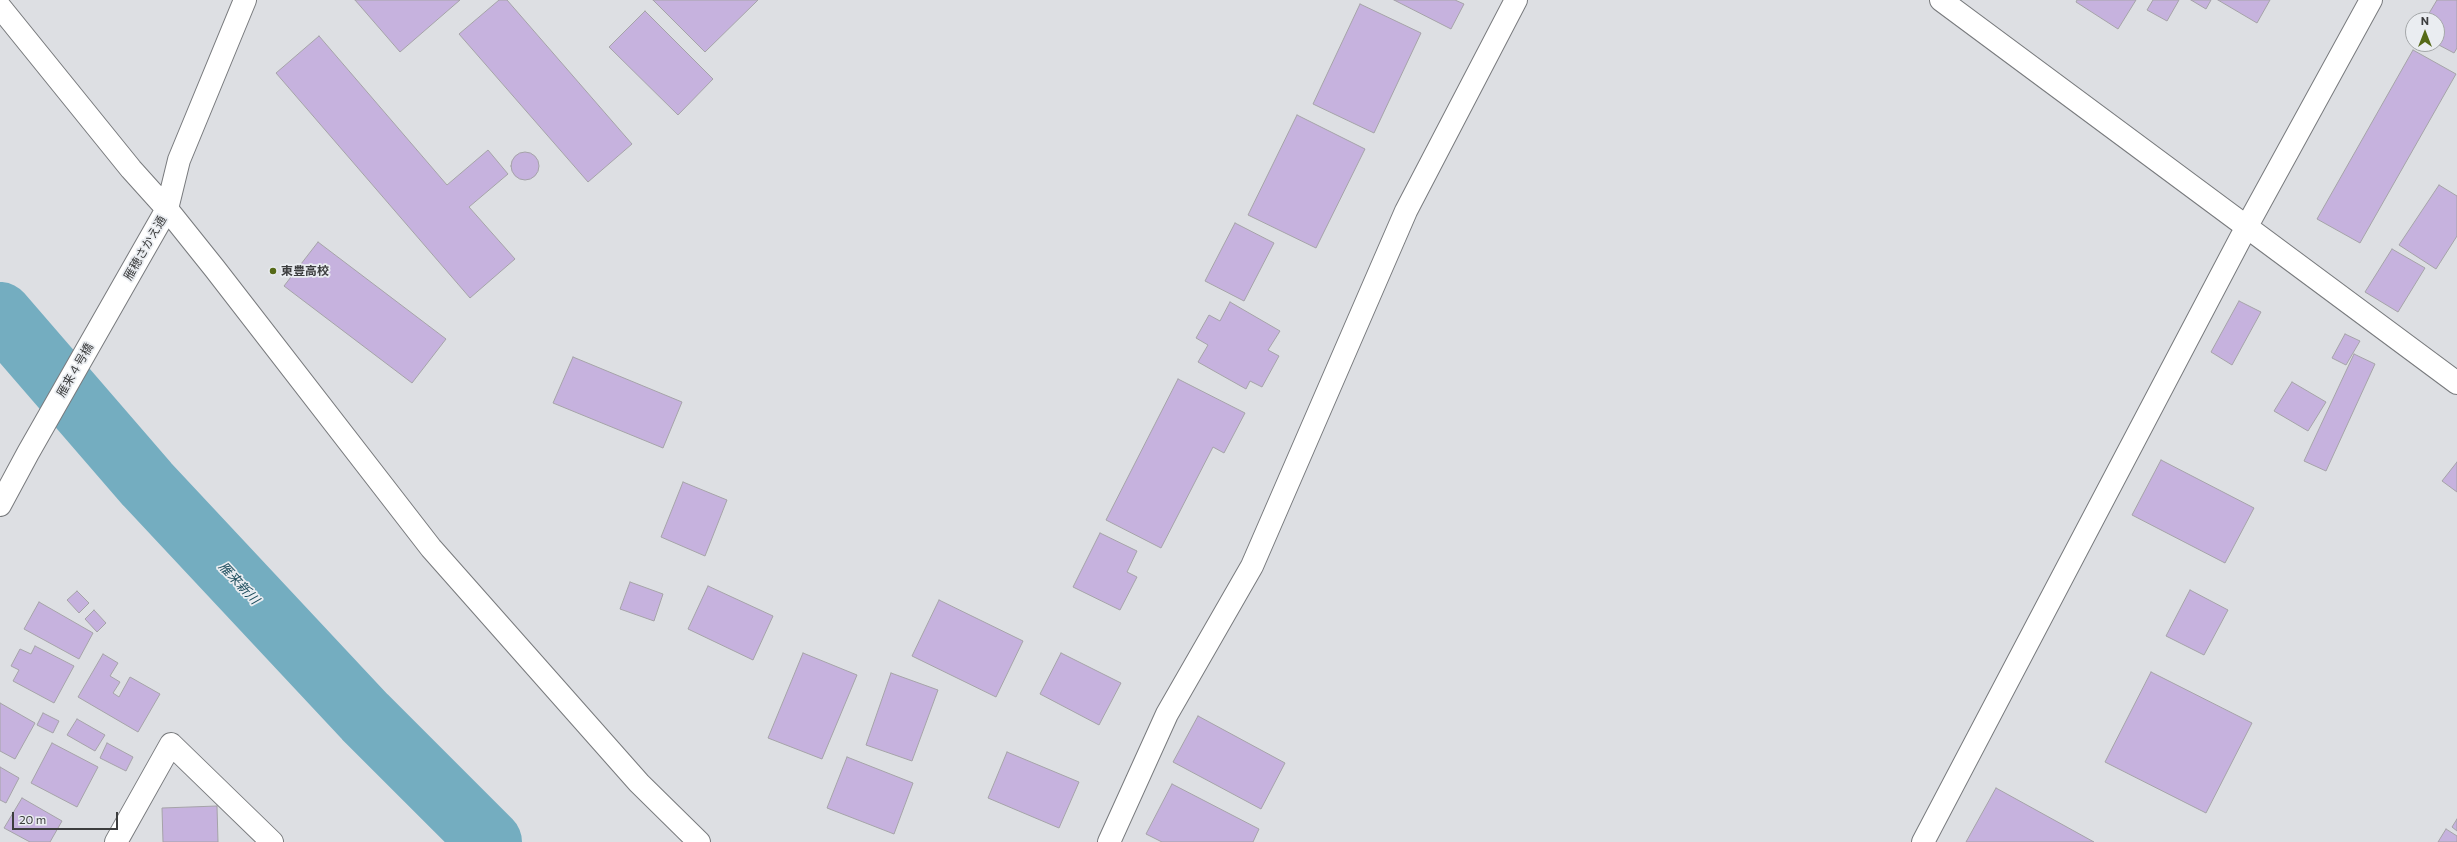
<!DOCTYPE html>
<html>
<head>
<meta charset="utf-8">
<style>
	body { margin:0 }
	#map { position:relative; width:2457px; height:842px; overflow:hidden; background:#dddfe3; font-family:Commissioner,sans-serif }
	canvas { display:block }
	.north { position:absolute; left:2405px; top:12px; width:40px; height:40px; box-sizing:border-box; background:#eaedf1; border:1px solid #a4a7a9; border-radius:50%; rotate:0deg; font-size:11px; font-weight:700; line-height:16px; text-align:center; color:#3c3d3e }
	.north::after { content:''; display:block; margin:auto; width:14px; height:18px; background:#556917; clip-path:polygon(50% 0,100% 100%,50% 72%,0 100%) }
	.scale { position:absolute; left:12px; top:812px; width:106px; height:18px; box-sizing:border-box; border:2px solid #3c3d3e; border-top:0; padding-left:5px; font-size:12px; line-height:14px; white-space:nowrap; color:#3c3d3e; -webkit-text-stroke:3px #eaedf1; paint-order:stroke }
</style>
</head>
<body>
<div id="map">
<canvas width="2457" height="842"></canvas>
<div class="north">N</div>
<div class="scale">20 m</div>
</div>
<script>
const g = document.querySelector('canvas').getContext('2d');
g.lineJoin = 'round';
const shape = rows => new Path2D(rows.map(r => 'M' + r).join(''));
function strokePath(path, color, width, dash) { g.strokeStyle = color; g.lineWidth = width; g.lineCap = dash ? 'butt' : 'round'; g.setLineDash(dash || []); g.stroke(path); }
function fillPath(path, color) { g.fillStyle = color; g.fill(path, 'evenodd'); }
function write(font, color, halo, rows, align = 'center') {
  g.font = font + ' Commissioner,"Noto Sans JP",sans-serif'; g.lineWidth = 3.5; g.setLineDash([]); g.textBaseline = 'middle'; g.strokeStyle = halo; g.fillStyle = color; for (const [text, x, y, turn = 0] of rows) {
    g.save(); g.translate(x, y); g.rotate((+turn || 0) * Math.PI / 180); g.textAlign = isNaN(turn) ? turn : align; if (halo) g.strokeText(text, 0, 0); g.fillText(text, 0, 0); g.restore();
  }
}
strokePath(shape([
	[0,314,147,484,365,717,490,842]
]), '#74adc0', 64);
const building = shape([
	[355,0,460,0,400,52,355,0],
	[499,0,507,0,632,144,588,182,459,34,499,0],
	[653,0,758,0,705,52,653,0],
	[1394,0,1455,0,1464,4,1451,29,1394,0],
	[2077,0,2136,0,2118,29,2076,2,2077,0],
	[2153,0,2179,0,2167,21,2147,10,2153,0],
	[2191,0,2211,0,2206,9,2191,0],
	[2218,0,2270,0,2257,23,2218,0],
	[2437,0,2457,0,2457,48,2454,53,2437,44,2437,20,2425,20,2437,0],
	[1360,4,1421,33,1374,133,1313,104,1360,4],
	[645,11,713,79,678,115,609,47,645,11],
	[319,36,447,185,488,150,508,174,469,207,515,259,470,298,276,73,319,36],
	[2413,50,2456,74,2360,243,2317,219,2413,50],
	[1297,115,1365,149,1316,248,1248,215,1297,115],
	'511 166a14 14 0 1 1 28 0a14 14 0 1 1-28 0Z',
	[2439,185,2457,196,2457,236,2436,269,2399,245,2439,185],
	[1235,223,1274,243,1244,301,1205,281,1235,223],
	[318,242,446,339,412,383,284,286,318,242],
	[2392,249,2425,268,2398,312,2365,292,2392,249],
	[2239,301,2261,312,2232,365,2211,352,2239,301],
	[1230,302,1280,331,1268,350,1279,356,1262,387,1250,381,1246,389,1198,362,1208,345,1196,338,1209,315,1220,321,1230,302],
	[2345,334,2360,341,2346,365,2332,358,2345,334],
	[2354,354,2375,364,2326,471,2304,461,2354,354],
	[573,357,682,402,663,448,553,403,573,357],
	[1178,379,1245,413,1224,453,1213,447,1161,548,1106,520,1178,379],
	[2292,382,2326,402,2308,431,2274,411,2292,382],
	[2161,460,2254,508,2225,563,2132,515,2161,460],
	[2457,462,2457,492,2442,481,2457,462],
	[683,482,727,500,705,556,661,537,683,482],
	[1100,533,1137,551,1127,572,1137,577,1120,610,1073,587,1100,533],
	[630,582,663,594,654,621,620,609,630,582],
	[708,586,773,616,753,660,688,629,708,586],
	[2190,590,2228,610,2204,655,2166,636,2190,590],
	[77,591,89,603,79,613,67,600,77,591],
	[939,600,1023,641,996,697,912,656,939,600],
	[39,602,93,633,79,659,24,629,39,602],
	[94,610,106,623,97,632,85,619,94,610],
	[35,646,74,666,54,703,13,681,19,670,11,666,20,649,31,654,35,646],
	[803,653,857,675,822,759,768,738,803,653],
	[1061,653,1121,683,1099,725,1040,694,1061,653],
	[103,654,118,663,110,676,120,682,113,693,119,697,130,677,160,694,138,732,78,697,103,654],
	[2151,672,2252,723,2206,813,2105,762,2151,672],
	[891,673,938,690,912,761,866,745,891,673],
	[0,703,35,723,15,759,0,751,0,703],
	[43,713,59,721,53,733,37,725,43,713],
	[1198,716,1285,763,1261,809,1173,762,1198,716],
	[77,719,105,735,95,751,67,735,77,719],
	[52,743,98,767,77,807,31,783,52,743],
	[107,743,133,757,126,771,100,758,107,743],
	[1007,752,1079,782,1059,828,988,798,1007,752],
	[847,757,913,783,894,834,827,808,847,757],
	[0,767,19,778,6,803,0,800,0,767],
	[1172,784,1259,829,1253,842,1162,842,1146,834,1172,784],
	[1996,788,2094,842,1966,842,1996,788],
	[22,798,62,821,50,842,30,842,4,828,22,798],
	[217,806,218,842,163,842,162,808,217,806],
	[2457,819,2457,831,2452,827,2457,819],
	[2446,829,2457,836,2457,842,2438,842,2446,829]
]);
fillPath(building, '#c6b2de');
strokePath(building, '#a5a3a8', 1);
const minor = shape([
	[1941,0,2457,383],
	[0,7,131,169,167,209,215,269,431,548,639,783,699,842],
	[0,505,28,453,167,209,179,160,245,0],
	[116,842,171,744,272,842],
	[1109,842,1167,714,1252,566,1406,211,1516,0],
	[1923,842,2247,226,2371,0]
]);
strokePath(minor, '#787a7d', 24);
strokePath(minor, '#fff', 22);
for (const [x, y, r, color] of [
	[273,271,4,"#556917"]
]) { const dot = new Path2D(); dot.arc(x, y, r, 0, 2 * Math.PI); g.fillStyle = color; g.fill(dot); strokePath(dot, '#eaedf1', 1.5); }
write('12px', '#3c3d3e', '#eaedf1', [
	["雁穂さかえ通",145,248,-60],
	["雁来４号橋",75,370,-60]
]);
write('bold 12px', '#3c3d3e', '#eaedf1', [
	["東豊高校",281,271]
], 'left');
write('italic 13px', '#1d4d5d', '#eaedf1', [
	["雁来新川",239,583,47]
]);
</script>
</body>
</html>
